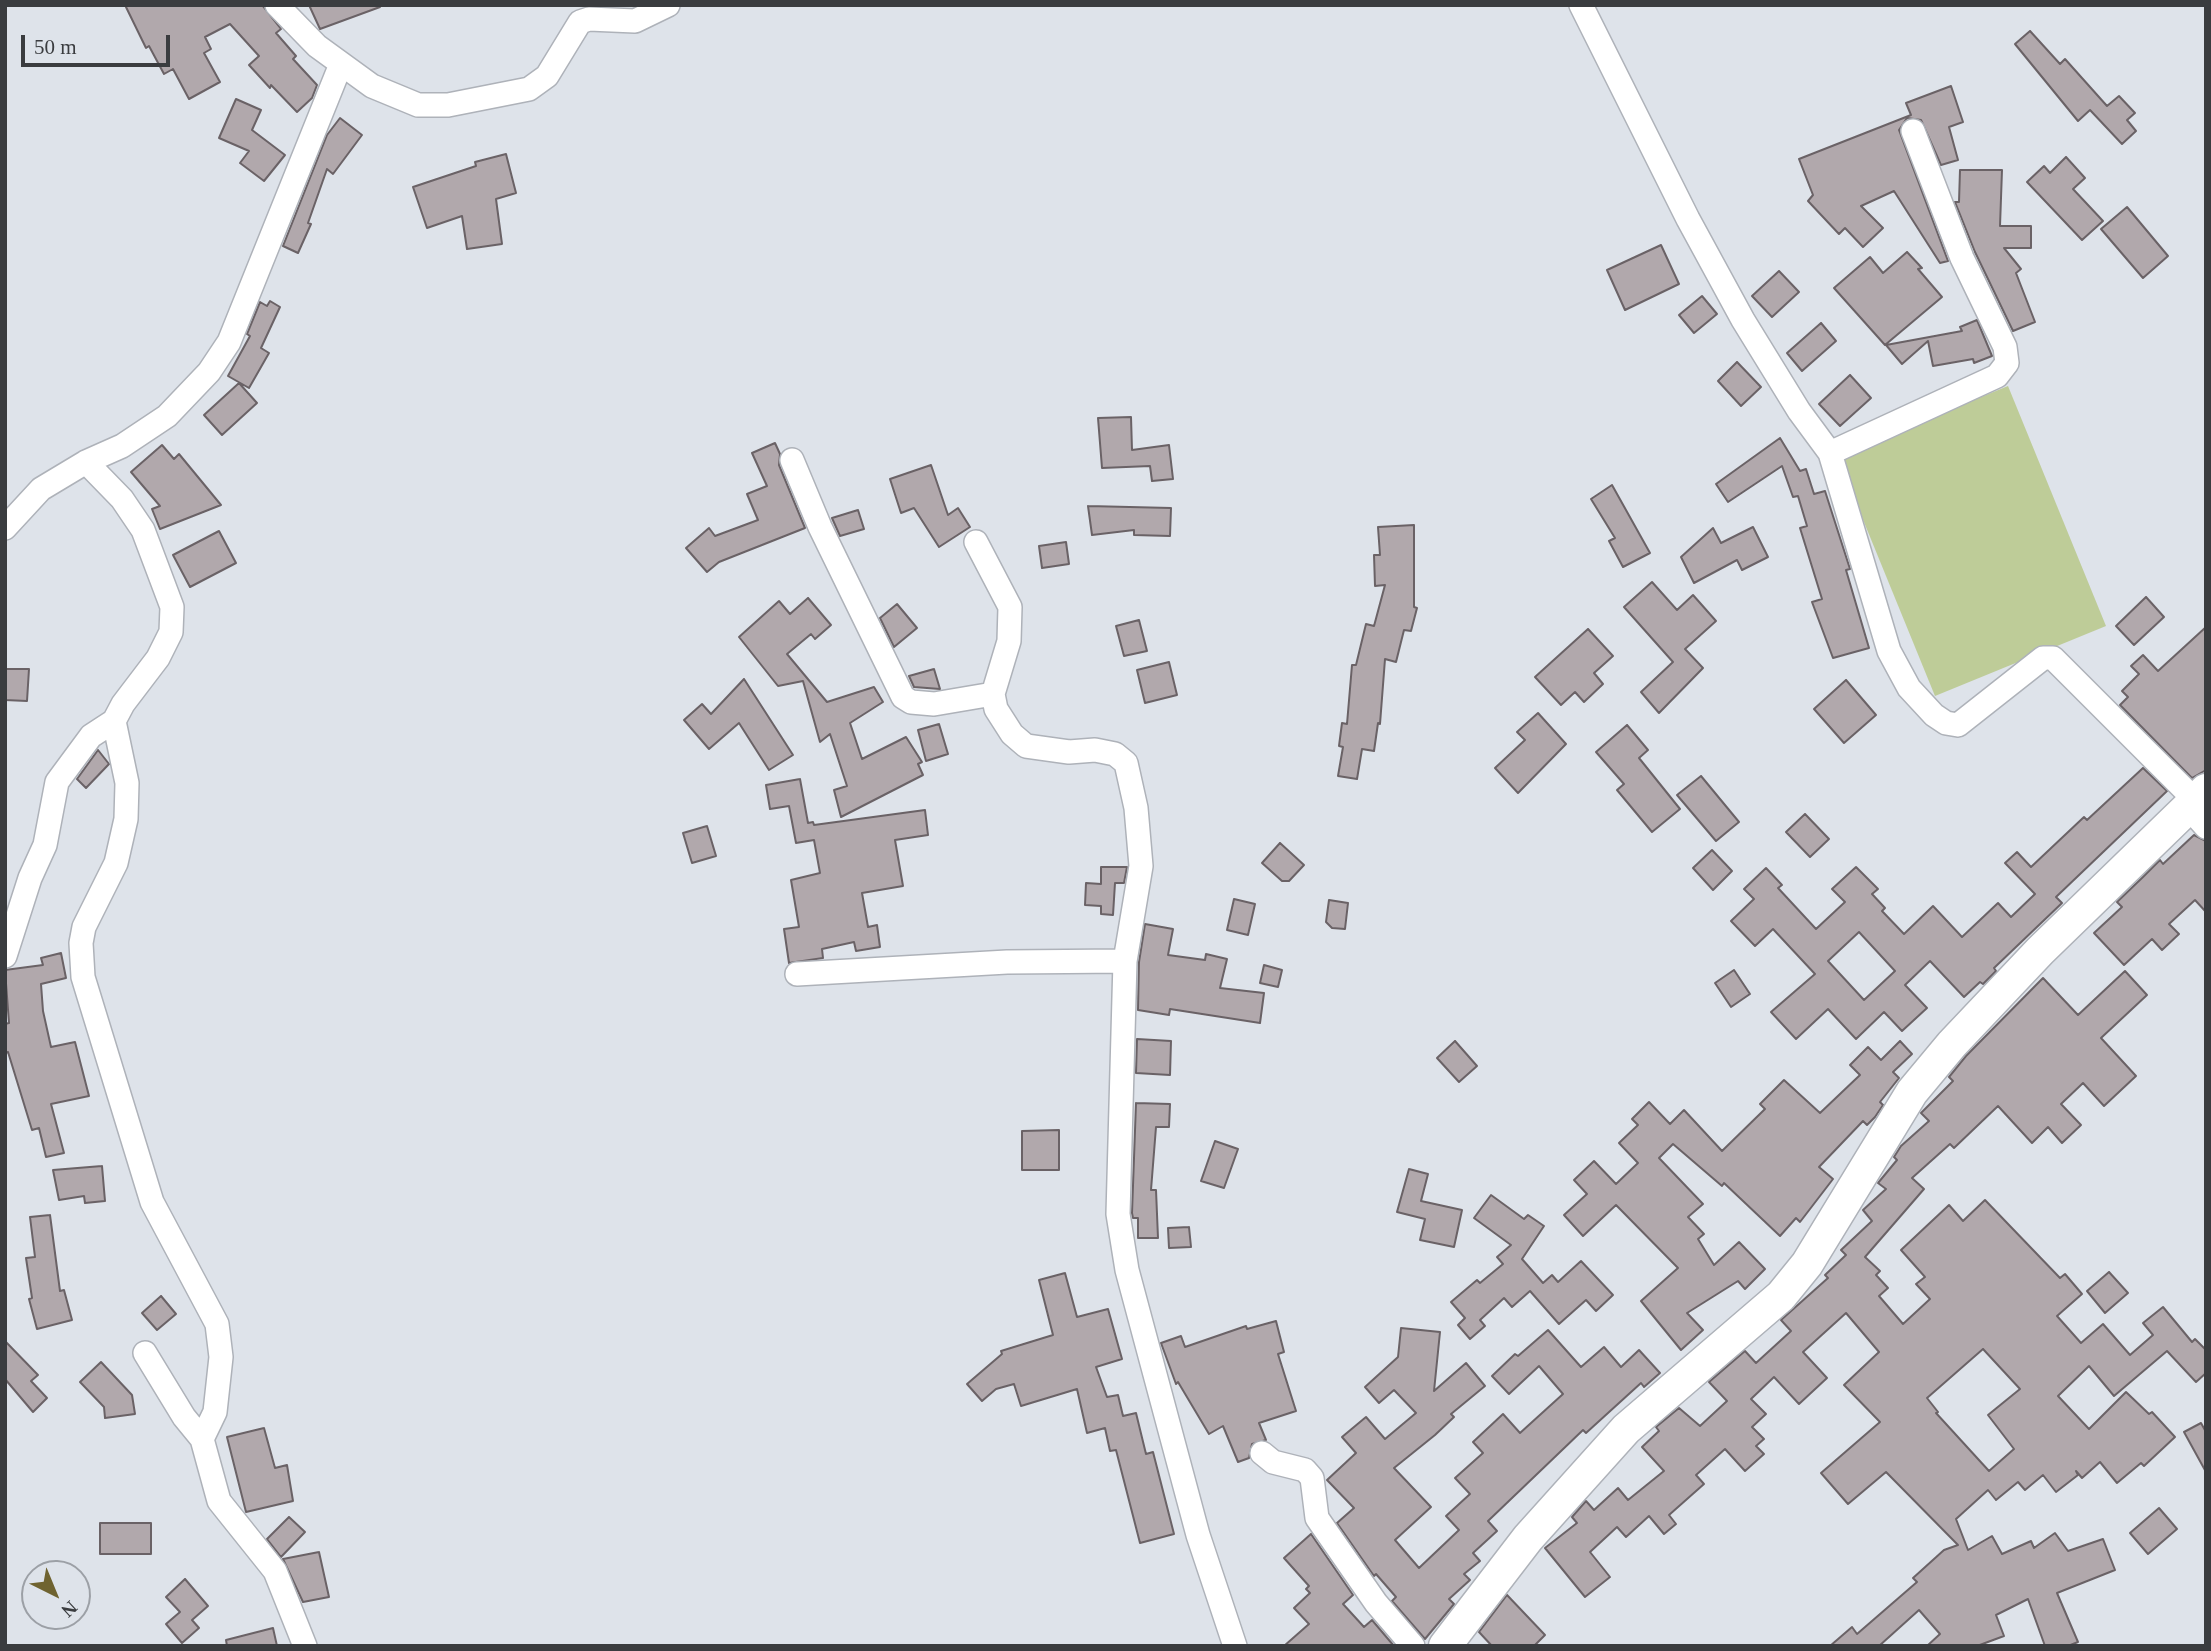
<!DOCTYPE html>
<html>
<head>
<meta charset="utf-8">
<style>
	body { margin:0 }
	#map { position:relative; width:2211px; height:1651px; overflow:hidden; background:#dee3ea; font-family:Georgia,serif }
	canvas { display:block }
	.frame { position:absolute; inset:0; border:7px solid #3a3c3f; pointer-events:none }
	.north { position:absolute; left:21px; top:1560px; width:70px; height:70px; box-sizing:border-box; background:#dee3ea; border:2px solid #9ca0a6; border-radius:50%; rotate:137deg; font-size:19px; font-weight:700; line-height:28px; text-align:center; color:#3a3c3f }
	.north::after { content:''; display:block; margin:auto; width:24px; height:32px; background:#6f6330; clip-path:polygon(50% 0,100% 100%,50% 72%,0 100%) }
	.scale { position:absolute; left:21px; top:35px; width:149px; height:32px; box-sizing:border-box; border:4px solid #3a3c3f; border-top:0; padding-left:9px; font-size:21px; line-height:24px; white-space:nowrap; color:#3a3c3f; -webkit-text-stroke:5px #dee3ea; paint-order:stroke }
</style>
</head>
<body>
<div id="map">
<canvas width="2211" height="1651"></canvas>
<div class="frame"></div>
<div class="north">N</div>
<div class="scale">50 m</div>
</div>
<script>
const g = document.querySelector('canvas').getContext('2d');
g.lineJoin = 'round';
function fillPath(path, color) { g.fillStyle = color; g.fill(path, 'evenodd'); }
const shape = rows => new Path2D(rows.map(r => 'M' + r).join(''));
function strokePath(path, color, width, dash) { g.strokeStyle = color; g.lineWidth = width; g.lineCap = dash ? 'butt' : 'round'; g.setLineDash(dash || []); g.stroke(path); }
fillPath(shape([
	[2008,386,2106,626,1935,696,1837,456]
]), '#becc98');
const building = shape([
	[125,5,262,5,281,29,276,33,296,56,293,59,317,85,312,98,297,112,271,85,270,88,249,65,259,56,230,24,205,37,211,49,204,53,220,82,189,99,173,69,164,74,149,46,146,48,125,5],
	[309,5,380,5,380,7,320,29,309,5],
	[2030,31,2060,64,2065,59,2107,106,2119,96,2135,113,2127,120,2136,131,2122,144,2090,110,2078,121,2015,44,2030,31],
	[1951,86,1963,122,1949,127,1958,160,1941,165,1921,120,1907,118,1899,130,1948,261,1940,263,1894,191,1861,206,1883,228,1863,247,1845,228,1839,234,1808,201,1813,195,1799,159,1911,115,1906,103,1951,86],
	[236,99,261,110,252,130,285,155,264,181,240,163,249,151,219,138,236,99],
	[340,118,362,135,333,174,327,169,308,223,311,224,298,253,283,246,327,135,340,118],
	[506,154,516,193,496,199,502,244,467,249,462,216,427,228,413,187,476,166,475,162,506,154],
	[2066,157,2085,178,2073,189,2103,221,2082,240,2027,182,2044,166,2050,173,2066,157],
	[1960,170,2002,170,2000,226,2031,226,2031,248,2004,248,2021,269,2016,273,2035,322,2013,331,1975,252,1955,202,1959,202,1960,170],
	[2127,207,2168,256,2143,278,2101,229,2127,207],
	[1661,245,1679,284,1625,310,1607,270,1661,245],
	[1907,252,1922,268,1918,269,1942,297,1885,345,1834,288,1870,257,1883,273,1907,252],
	[1779,271,1799,292,1772,317,1752,296,1779,271],
	[1702,296,1717,314,1694,333,1679,315,1702,296],
	[270,301,280,307,261,348,269,353,249,388,228,376,250,336,247,334,260,302,267,306,270,301],
	[1977,320,1992,356,1974,363,1973,359,1933,366,1928,341,1902,364,1886,345,1962,331,1960,327,1977,320],
	[1821,323,1836,341,1802,371,1787,353,1821,323],
	[1737,362,1761,387,1741,406,1718,381,1737,362],
	[1850,375,1871,398,1840,426,1819,404,1850,375],
	[239,383,257,403,222,435,204,415,239,383],
	[1131,417,1132,450,1169,445,1173,479,1152,481,1150,466,1102,468,1098,418,1131,417],
	[1780,438,1800,471,1806,469,1814,494,1825,491,1850,569,1846,570,1869,648,1833,658,1812,602,1822,599,1800,528,1807,526,1798,496,1793,497,1782,466,1728,502,1716,484,1780,438],
	[775,443,780,454,779,465,805,528,719,562,707,572,686,548,709,528,715,536,758,520,747,494,767,486,752,453,775,443],
	[162,445,174,459,179,454,221,505,160,529,152,509,160,506,131,472,162,445],
	[931,465,948,515,958,508,970,527,939,547,914,508,901,513,890,479,931,465],
	[1612,485,1650,553,1623,567,1609,541,1615,538,1591,499,1612,485],
	[1088,506,1171,508,1170,536,1134,535,1134,530,1092,535,1088,506],
	[858,510,864,529,840,536,832,518,858,510],
	[1414,525,1414,607,1417,608,1411,631,1404,630,1396,662,1385,659,1380,724,1378,723,1374,751,1362,749,1357,779,1338,776,1343,747,1339,746,1342,723,1347,724,1352,665,1356,665,1366,624,1374,626,1385,585,1375,586,1374,555,1380,555,1378,527,1414,525],
	[1753,527,1768,557,1742,570,1737,560,1694,583,1681,557,1713,528,1721,543,1753,527],
	[219,531,236,563,190,587,173,555,219,531],
	[1066,542,1069,564,1042,568,1039,546,1066,542],
	[1652,582,1677,610,1693,595,1716,621,1685,649,1703,668,1659,713,1641,692,1673,662,1624,607,1652,582],
	[2146,597,2164,617,2134,645,2116,626,2146,597],
	[808,598,831,625,815,639,811,634,787,654,827,702,874,687,883,702,850,723,862,759,906,737,922,762,918,764,923,775,841,817,834,790,847,786,830,734,820,742,803,681,778,686,739,637,779,601,790,614,808,598],
	[897,604,917,628,894,647,880,618,897,604],
	[1139,620,1147,651,1124,656,1116,626,1139,620],
	[2206,627,2206,770,2192,778,2120,705,2128,697,2122,691,2139,674,2131,666,2143,655,2158,671,2206,627],
	[1588,629,1613,656,1594,673,1603,684,1584,702,1575,692,1561,705,1535,677,1588,629],
	[1169,662,1177,695,1145,703,1137,670,1169,662],
	[5,669,29,669,27,701,5,700,5,669],
	[934,669,940,689,914,687,909,676,934,669],
	[744,679,793,755,769,770,739,723,709,749,684,720,702,704,711,714,744,679],
	[1846,680,1876,715,1844,743,1814,709,1846,680],
	[1538,713,1566,744,1518,793,1495,768,1525,740,1517,732,1538,713],
	[939,724,948,754,926,761,918,730,939,724],
	[1627,725,1648,750,1639,758,1680,809,1652,832,1617,790,1624,784,1596,752,1627,725],
	[98,750,109,764,86,788,77,779,98,750],
	[2143,768,2167,791,2056,897,2062,903,1994,968,1996,971,1983,984,1980,982,1964,997,1930,961,1905,985,1927,1008,1902,1031,1884,1012,1856,1039,1828,1009,1796,1039,1771,1012,1815,974,1773,929,1755,946,1731,921,1754,899,1744,889,1766,868,1782,885,1778,888,1816,929,1845,902,1832,889,1856,867,1878,889,1872,894,1885,908,1882,911,1904,934,1933,906,1962,937,1998,903,2011,917,2035,894,2005,863,2017,852,2031,867,2084,817,2087,820,2143,768],
	[1859,932,1895,971,1864,1000,1828,961,1859,932],
	[1701,776,1739,822,1716,841,1677,795,1701,776],
	[800,779,808,823,813,822,814,825,925,810,928,835,895,840,903,886,862,893,868,927,877,925,880,947,856,951,854,942,822,949,823,958,789,963,784,929,799,927,791,880,820,873,814,840,796,843,789,806,770,809,766,785,800,779],
	[1805,814,1829,839,1810,857,1786,832,1805,814],
	[707,826,716,856,692,863,683,833,707,826],
	[2194,835,2206,841,2206,912,2195,900,2169,924,2179,934,2162,950,2152,939,2124,965,2094,933,2122,907,2117,902,2143,877,2160,860,2163,864,2194,835],
	[1280,843,1304,865,1289,881,1282,881,1262,863,1280,843],
	[1712,850,1732,871,1713,890,1693,868,1712,850],
	[1101,867,1127,867,1124,883,1115,883,1113,915,1101,914,1101,906,1085,905,1086,883,1101,884,1101,867],
	[1234,899,1255,904,1248,935,1227,930,1234,899],
	[1329,900,1348,903,1345,929,1332,928,1326,922,1329,900],
	[1145,924,1173,929,1168,955,1205,960,1206,954,1227,959,1220,988,1264,993,1260,1023,1170,1009,1169,1015,1138,1010,1139,962,1145,924],
	[61,953,66,978,41,984,43,1011,51,1047,75,1042,89,1096,51,1104,64,1153,46,1157,39,1128,32,1130,8,1052,5,1053,5,1024,9,1023,5,970,43,965,41,958,61,953],
	[1264,965,1282,970,1278,987,1260,983,1264,965],
	[1734,970,1750,994,1731,1007,1715,983,1734,970],
	[2125,971,2147,995,2101,1038,2136,1076,2104,1106,2083,1083,2061,1104,2081,1125,2062,1143,2048,1127,2032,1143,1998,1106,1954,1148,1950,1144,1912,1178,1924,1189,1865,1257,1880,1271,1876,1275,1888,1288,1879,1296,1903,1324,1930,1299,1916,1284,1925,1277,1901,1250,1949,1205,1963,1221,1985,1200,2060,1278,2065,1274,2082,1294,2057,1316,2081,1343,2103,1324,2130,1355,2153,1335,2143,1323,2163,1307,2192,1342,2195,1339,2206,1350,2206,1373,2196,1382,2167,1351,2114,1396,2089,1366,2058,1396,2089,1429,2126,1392,2149,1414,2152,1412,2175,1437,2144,1466,2141,1463,2117,1483,2100,1462,2082,1478,2076,1471,2078,1475,2056,1492,2043,1475,2025,1490,2018,1482,1996,1500,1988,1490,1956,1519,1968,1550,1992,1536,2002,1554,2031,1541,2034,1548,2055,1533,2068,1551,2103,1539,2115,1570,2057,1593,2078,1642,2068,1646,2045,1646,2028,1599,1996,1615,2004,1636,1977,1646,1927,1646,1940,1634,1919,1610,1879,1646,1830,1646,1852,1627,1857,1634,1917,1582,1913,1578,1944,1550,1958,1545,1886,1472,1848,1504,1821,1473,1880,1422,1844,1385,1879,1352,1846,1313,1803,1352,1827,1378,1799,1404,1774,1377,1751,1399,1766,1414,1752,1427,1764,1439,1756,1446,1764,1454,1745,1471,1725,1449,1696,1475,1704,1484,1669,1515,1676,1524,1664,1534,1649,1516,1626,1537,1617,1527,1590,1552,1610,1577,1585,1597,1545,1548,1577,1523,1572,1517,1586,1501,1594,1510,1618,1488,1628,1500,1664,1471,1642,1447,1659,1431,1656,1427,1679,1408,1700,1426,1727,1401,1709,1382,1745,1351,1756,1363,1791,1331,1781,1320,1828,1278,1825,1275,1846,1255,1841,1250,1872,1221,1863,1210,1886,1189,1878,1183,1897,1160,1894,1157,1901,1146,1929,1121,1921,1113,1953,1081,1949,1077,1966,1056,2043,978,2078,1015,2125,971],
	[1983,1349,2020,1389,1988,1415,2014,1449,1989,1471,1936,1413,1938,1412,1927,1398,1983,1349],
	[1137,1039,1171,1041,1170,1075,1136,1073,1137,1039],
	[1455,1041,1477,1066,1459,1082,1437,1058,1455,1041],
	[1900,1041,1912,1054,1893,1072,1899,1078,1880,1102,1883,1105,1875,1117,1867,1125,1863,1121,1819,1167,1833,1179,1800,1222,1796,1218,1780,1236,1724,1183,1722,1186,1673,1144,1659,1158,1703,1204,1688,1217,1704,1234,1698,1239,1714,1265,1739,1242,1765,1269,1745,1289,1738,1281,1687,1313,1703,1330,1681,1350,1641,1301,1678,1268,1616,1205,1583,1236,1564,1215,1587,1194,1574,1180,1594,1161,1616,1184,1638,1163,1619,1143,1638,1125,1632,1119,1649,1102,1670,1124,1684,1110,1722,1151,1765,1109,1760,1104,1784,1080,1820,1113,1860,1075,1850,1065,1868,1047,1881,1060,1900,1041],
	[1136,1103,1170,1104,1169,1127,1156,1127,1151,1190,1156,1190,1158,1238,1138,1238,1138,1218,1133,1218,1132,1213,1136,1103],
	[1059,1130,1059,1170,1022,1170,1022,1131,1059,1130],
	[1215,1141,1238,1149,1224,1188,1201,1181,1215,1141],
	[102,1166,105,1201,85,1203,84,1196,59,1200,53,1170,102,1166],
	[1409,1169,1428,1174,1421,1201,1462,1210,1454,1247,1420,1240,1425,1219,1397,1212,1409,1169],
	[1491,1195,1524,1219,1528,1215,1544,1226,1522,1259,1543,1283,1552,1275,1558,1282,1581,1261,1613,1295,1596,1311,1586,1300,1559,1324,1530,1291,1512,1307,1504,1298,1480,1320,1485,1326,1470,1339,1458,1325,1465,1318,1451,1302,1477,1280,1480,1283,1503,1264,1497,1257,1511,1245,1474,1218,1491,1195],
	[50,1215,60,1291,64,1290,72,1320,37,1329,29,1299,32,1298,26,1258,35,1257,30,1217,50,1215],
	[1189,1227,1191,1247,1169,1248,1168,1228,1189,1227],
	[2109,1272,2128,1293,2105,1313,2087,1291,2109,1272],
	[1065,1273,1077,1317,1108,1309,1122,1359,1096,1367,1107,1397,1118,1395,1123,1416,1136,1413,1146,1454,1153,1452,1174,1534,1140,1543,1116,1450,1110,1451,1105,1428,1087,1433,1077,1389,1021,1406,1014,1384,996,1389,982,1401,967,1384,1002,1354,1001,1351,1053,1335,1039,1280,1065,1273],
	[161,1296,176,1314,157,1330,142,1313,161,1296],
	[1276,1321,1284,1352,1278,1354,1296,1411,1259,1423,1266,1440,1252,1444,1249,1458,1238,1462,1223,1426,1209,1434,1178,1382,1176,1384,1161,1343,1181,1336,1185,1347,1246,1326,1247,1329,1276,1321],
	[1401,1328,1440,1332,1434,1391,1466,1363,1485,1386,1451,1414,1454,1417,1435,1435,1394,1468,1431,1507,1395,1540,1419,1568,1459,1530,1446,1516,1470,1494,1455,1478,1483,1453,1473,1442,1503,1414,1520,1433,1563,1394,1539,1366,1509,1394,1492,1376,1515,1354,1518,1356,1548,1330,1581,1367,1604,1347,1621,1367,1639,1350,1660,1373,1644,1387,1641,1383,1586,1433,1583,1430,1488,1521,1497,1531,1473,1553,1480,1561,1464,1574,1470,1580,1449,1599,1454,1604,1425,1639,1392,1601,1396,1597,1376,1574,1374,1576,1337,1523,1354,1508,1327,1480,1356,1453,1342,1437,1366,1417,1385,1439,1416,1413,1394,1390,1379,1403,1365,1387,1398,1357,1401,1328],
	[5,1341,38,1375,31,1381,47,1398,33,1412,5,1379,5,1341],
	[101,1362,132,1395,135,1414,105,1418,104,1407,80,1382,101,1362],
	[2201,1423,2206,1432,2206,1472,2184,1432,2201,1423],
	[264,1428,275,1468,287,1465,293,1501,246,1512,227,1437,264,1428],
	[2159,1508,2177,1529,2148,1554,2130,1533,2159,1508],
	[289,1517,305,1532,281,1557,267,1539,289,1517],
	[100,1523,151,1523,151,1554,100,1554,100,1523],
	[1311,1534,1353,1595,1343,1604,1364,1627,1372,1620,1394,1646,1284,1646,1309,1624,1294,1608,1310,1593,1306,1589,1309,1586,1284,1558,1311,1534],
	[319,1552,329,1597,303,1602,283,1559,319,1552],
	[185,1579,208,1606,192,1620,199,1628,182,1643,166,1624,180,1612,166,1597,185,1579],
	[1507,1595,1545,1635,1534,1646,1492,1646,1479,1632,1507,1595],
	[273,1628,277,1646,227,1646,226,1640,273,1628]
]);
fillPath(building, '#b1a8ac');
strokePath(building, '#6a6266', 2);
const minor = shape([
	[277,5,317,46,372,86,418,105,448,105,529,89,547,76,580,22,589,19,635,21,668,5],
	[1581,5,1688,219,1743,320,1799,411,1830,453,1889,651,1909,688,1934,715,1946,723,1958,725,2043,658,2053,658,2195,800],
	[1830,453,1997,376,2007,363,2005,347,1962,258,1913,131],
	[792,460,820,527,903,697,911,702,934,704,993,694],
	[86,462,122,499,143,530,172,607,171,632,158,658,123,704,114,721,127,783,126,819,116,863,84,927,81,943,83,977,152,1202,217,1324,221,1357,215,1412,202,1439,219,1501,275,1571,305,1646],
	[5,528,41,489,86,462,122,446,167,416,209,372,229,342,341,64],
	[976,542,1010,607,1009,641,993,694,996,709,1012,734,1026,746,1069,752,1095,750,1115,754,1126,763,1136,808,1141,866,1125,961,1118,1214,1127,1270,1198,1535,1235,1646],
	[2188,807,2206,827],
	[5,956,30,878,45,845,57,782,91,736,114,721],
	[797,974,1007,962,1125,961],
	[145,1353,184,1417,202,1439],
	[1262,1453,1273,1462,1305,1470,1312,1478,1317,1518,1376,1603,1413,1646]
]);
const secondary = shape([
	[1445,1646,1528,1538,1626,1429,1781,1296,1807,1264,1912,1092,1952,1044,2040,951,2206,790]
]);
strokePath(minor, '#aeb2b9', 26);
strokePath(secondary, '#aeb2b9', 35);
strokePath(minor, '#fff', 23);
strokePath(secondary, '#fff', 32);
</script>
</body>
</html>
